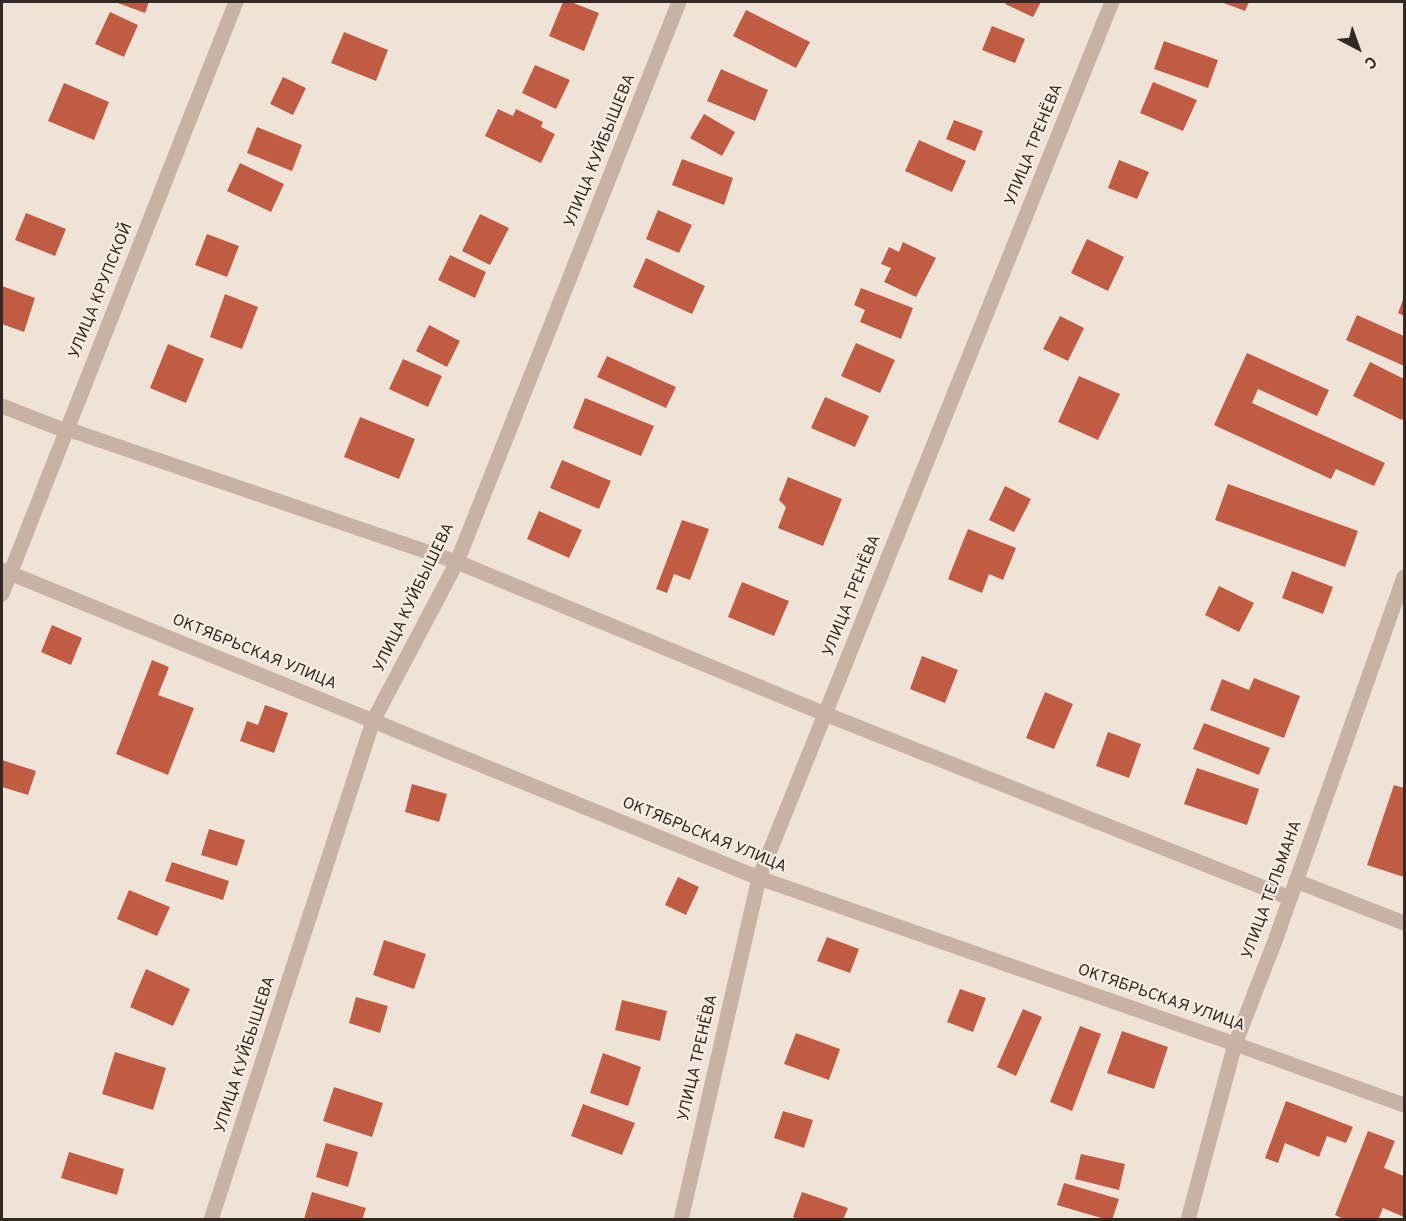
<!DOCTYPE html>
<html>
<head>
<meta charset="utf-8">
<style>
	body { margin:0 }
	#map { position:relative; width:1406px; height:1221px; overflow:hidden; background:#efe3d7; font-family:Overpass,sans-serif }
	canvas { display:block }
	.frame { position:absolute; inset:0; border:3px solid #322925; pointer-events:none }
	.north { position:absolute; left:1328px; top:18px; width:60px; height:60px; -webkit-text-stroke:4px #f8ede3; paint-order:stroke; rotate:139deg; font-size:16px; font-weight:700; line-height:24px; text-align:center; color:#322925 }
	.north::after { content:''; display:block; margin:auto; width:21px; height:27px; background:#322925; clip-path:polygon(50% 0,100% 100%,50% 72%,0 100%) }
</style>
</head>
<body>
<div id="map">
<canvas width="1406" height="1221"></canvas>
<div class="frame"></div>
<div class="north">С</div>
</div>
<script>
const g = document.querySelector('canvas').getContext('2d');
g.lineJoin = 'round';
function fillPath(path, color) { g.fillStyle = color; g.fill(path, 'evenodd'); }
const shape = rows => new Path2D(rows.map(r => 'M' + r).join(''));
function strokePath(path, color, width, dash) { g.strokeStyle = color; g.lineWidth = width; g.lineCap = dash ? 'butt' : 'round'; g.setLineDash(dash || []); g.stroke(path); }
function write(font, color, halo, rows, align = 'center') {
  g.font = font + ' Overpass,sans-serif'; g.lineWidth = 4.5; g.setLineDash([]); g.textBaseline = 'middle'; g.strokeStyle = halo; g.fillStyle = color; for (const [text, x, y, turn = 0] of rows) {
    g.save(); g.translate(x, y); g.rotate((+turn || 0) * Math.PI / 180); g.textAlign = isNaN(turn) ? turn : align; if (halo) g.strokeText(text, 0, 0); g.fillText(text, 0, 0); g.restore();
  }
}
fillPath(shape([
	[115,2,149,2,145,13],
	[563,2,571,2,599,13,584,51,549,36],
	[1006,2,1041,2,1033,17,1005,4],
	[1221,2,1249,2,1245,11],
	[746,10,810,42,796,68,733,36],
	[110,12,138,25,124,57,95,44],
	[992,26,1025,39,1015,63,982,50],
	[344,32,388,50,376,81,331,63],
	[1164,41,1218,60,1208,88,1154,69],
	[535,65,570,80,556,109,522,93],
	[721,69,768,90,755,121,707,101],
	[283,77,306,88,293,115,270,104],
	[1153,82,1197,100,1183,131,1140,113],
	[64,83,109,102,94,140,48,121],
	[498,109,513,116,516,109,543,122,541,127,555,134,541,163,485,136],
	[704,114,735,132,722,156,690,138],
	[954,120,983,131,975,151,946,139],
	[257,127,302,145,292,171,247,153],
	[919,140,966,161,952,192,905,171],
	[682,159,733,178,724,205,672,185],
	[1119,160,1149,172,1137,199,1108,188],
	[240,163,284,184,271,212,227,191],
	[658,210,692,225,679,253,646,239],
	[26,213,66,229,55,256,15,240],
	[480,214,509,228,490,265,462,251],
	[207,234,239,246,227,277,195,265],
	[1087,239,1124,257,1108,291,1071,273],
	[903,242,936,258,916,297,884,282,891,268,881,264,889,247,899,252],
	[450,255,486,272,475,298,438,280],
	[646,258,705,286,692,314,633,287],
	[2,286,35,298,24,332,2,324],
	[861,288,913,308,901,339,860,322,865,310,854,305],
	[225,294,258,307,242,349,210,337],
	[1404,297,1404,316,1398,313],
	[1357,315,1404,336,1404,366,1346,340],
	[1060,316,1084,328,1068,361,1043,349],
	[429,325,460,341,447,367,416,351],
	[856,343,895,360,880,393,841,376],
	[168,344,204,359,186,403,150,388],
	[1247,353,1329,390,1317,416,1258,389,1252,403,1385,463,1374,486,1336,469,1331,479,1214,425],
	[607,356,676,387,666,408,597,377],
	[403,359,442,376,428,407,389,389],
	[1370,362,1404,379,1404,416,1402,420,1353,396],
	[1079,376,1120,394,1098,440,1058,422],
	[825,397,869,416,855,447,811,428],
	[585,398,654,426,641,456,573,428],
	[360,417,415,439,399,479,344,457],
	[562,460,611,481,599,509,550,488],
	[788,477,842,499,823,546,778,528,786,507,779,500],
	[1228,484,1358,531,1345,567,1215,520],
	[1005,486,1031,499,1014,532,989,520],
	[539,511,582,530,569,558,527,539],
	[682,520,709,529,690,580,674,574,667,593,656,589],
	[968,529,1016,548,1003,580,989,574,982,593,948,579],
	[1292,571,1333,587,1323,614,1282,598],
	[742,582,789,601,774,636,728,617],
	[1219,586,1254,603,1239,632,1205,615],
	[52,625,82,638,71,665,41,652],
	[922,656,958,670,945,703,910,689],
	[152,660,169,667,158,695,194,708,168,775,116,754],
	[1254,678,1300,696,1284,738,1210,710,1222,679,1249,690],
	[1045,692,1073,704,1054,749,1026,738],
	[265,705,288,713,274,753,240,741,247,721,258,725],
	[1204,723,1270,748,1259,775,1193,749],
	[1108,732,1141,744,1129,778,1096,766],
	[2,760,36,771,28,795,2,787],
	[1197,768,1259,789,1247,825,1184,804],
	[412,784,447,794,439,822,405,812],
	[1394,785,1404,788,1404,877,1367,865],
	[209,829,245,840,237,866,201,855],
	[172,862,229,881,223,900,165,881],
	[678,877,699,887,686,915,665,905],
	[129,890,170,907,157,936,117,919],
	[827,937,859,949,850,973,817,961],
	[384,940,426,954,414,989,373,975],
	[146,969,190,989,173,1026,130,1007],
	[960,989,986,998,973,1032,947,1022],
	[356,997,388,1006,380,1033,349,1023],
	[622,1000,667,1011,660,1041,615,1030],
	[1023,1009,1042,1017,1016,1076,997,1067],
	[1080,1026,1101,1034,1072,1111,1050,1102],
	[1122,1031,1168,1047,1154,1089,1107,1073],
	[796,1033,840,1049,829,1080,784,1064],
	[115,1052,166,1068,153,1110,102,1094],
	[603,1053,641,1067,628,1106,590,1093],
	[334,1087,383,1103,372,1137,323,1121],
	[1286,1101,1353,1127,1346,1143,1327,1136,1319,1157,1285,1143,1278,1163,1265,1158],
	[583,1104,635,1123,622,1155,571,1136],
	[783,1111,813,1120,804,1148,774,1138],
	[1368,1131,1395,1141,1384,1168,1404,1176,1404,1217,1383,1208,1378,1220,1346,1220,1335,1215],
	[326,1143,358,1152,348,1187,316,1177],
	[69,1152,124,1169,117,1195,61,1178],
	[1081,1154,1125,1164,1119,1190,1075,1179],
	[1064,1183,1119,1199,1112,1220,1108,1220,1057,1205],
	[312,1192,366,1208,362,1220,304,1219],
	[802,1192,848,1208,843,1220,799,1220,793,1217]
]), '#c15c44');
strokePath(shape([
	[1296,881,1404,923]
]), '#c7b2a4', 15);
strokePath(shape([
	[2,406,66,431],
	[67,429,457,562,825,714,1290,898],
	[2,570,759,878,1235,1044,1404,1105],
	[211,1220,373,721,457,562,679,2],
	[681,1220,759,878,1112,2]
]), '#c7b2a4', 15);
strokePath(shape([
	[2,594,236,2],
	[1188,1220,1235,1044,1275,941,1404,577]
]), '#c7b2a4', 15);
write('16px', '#322925', '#f8ede3', [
	["УЛИЦА ТРЕНЁВА",1035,145,-68],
	["УЛИЦА КУЙБЫШЕВА",601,151,-68],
	["УЛИЦА КРУПСКОЙ",102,291,-68],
	["УЛИЦА ТРЕНЁВА",853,596,-68],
	["УЛИЦА КУЙБЫШЕВА",415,598,-64],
	["ОКТЯБРЬСКАЯ УЛИЦА",254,653,22],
	["ОКТЯБРЬСКАЯ УЛИЦА",704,836,22],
	["УЛИЦА ТЕЛЬМАНА",1273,890,-70],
	["ОКТЯБРЬСКАЯ УЛИЦА",1161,999,19],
	["УЛИЦА КУЙБЫШЕВА",246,1055,-72],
	["УЛИЦА ТРЕНЁВА",699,1058,-77]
]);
</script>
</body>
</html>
